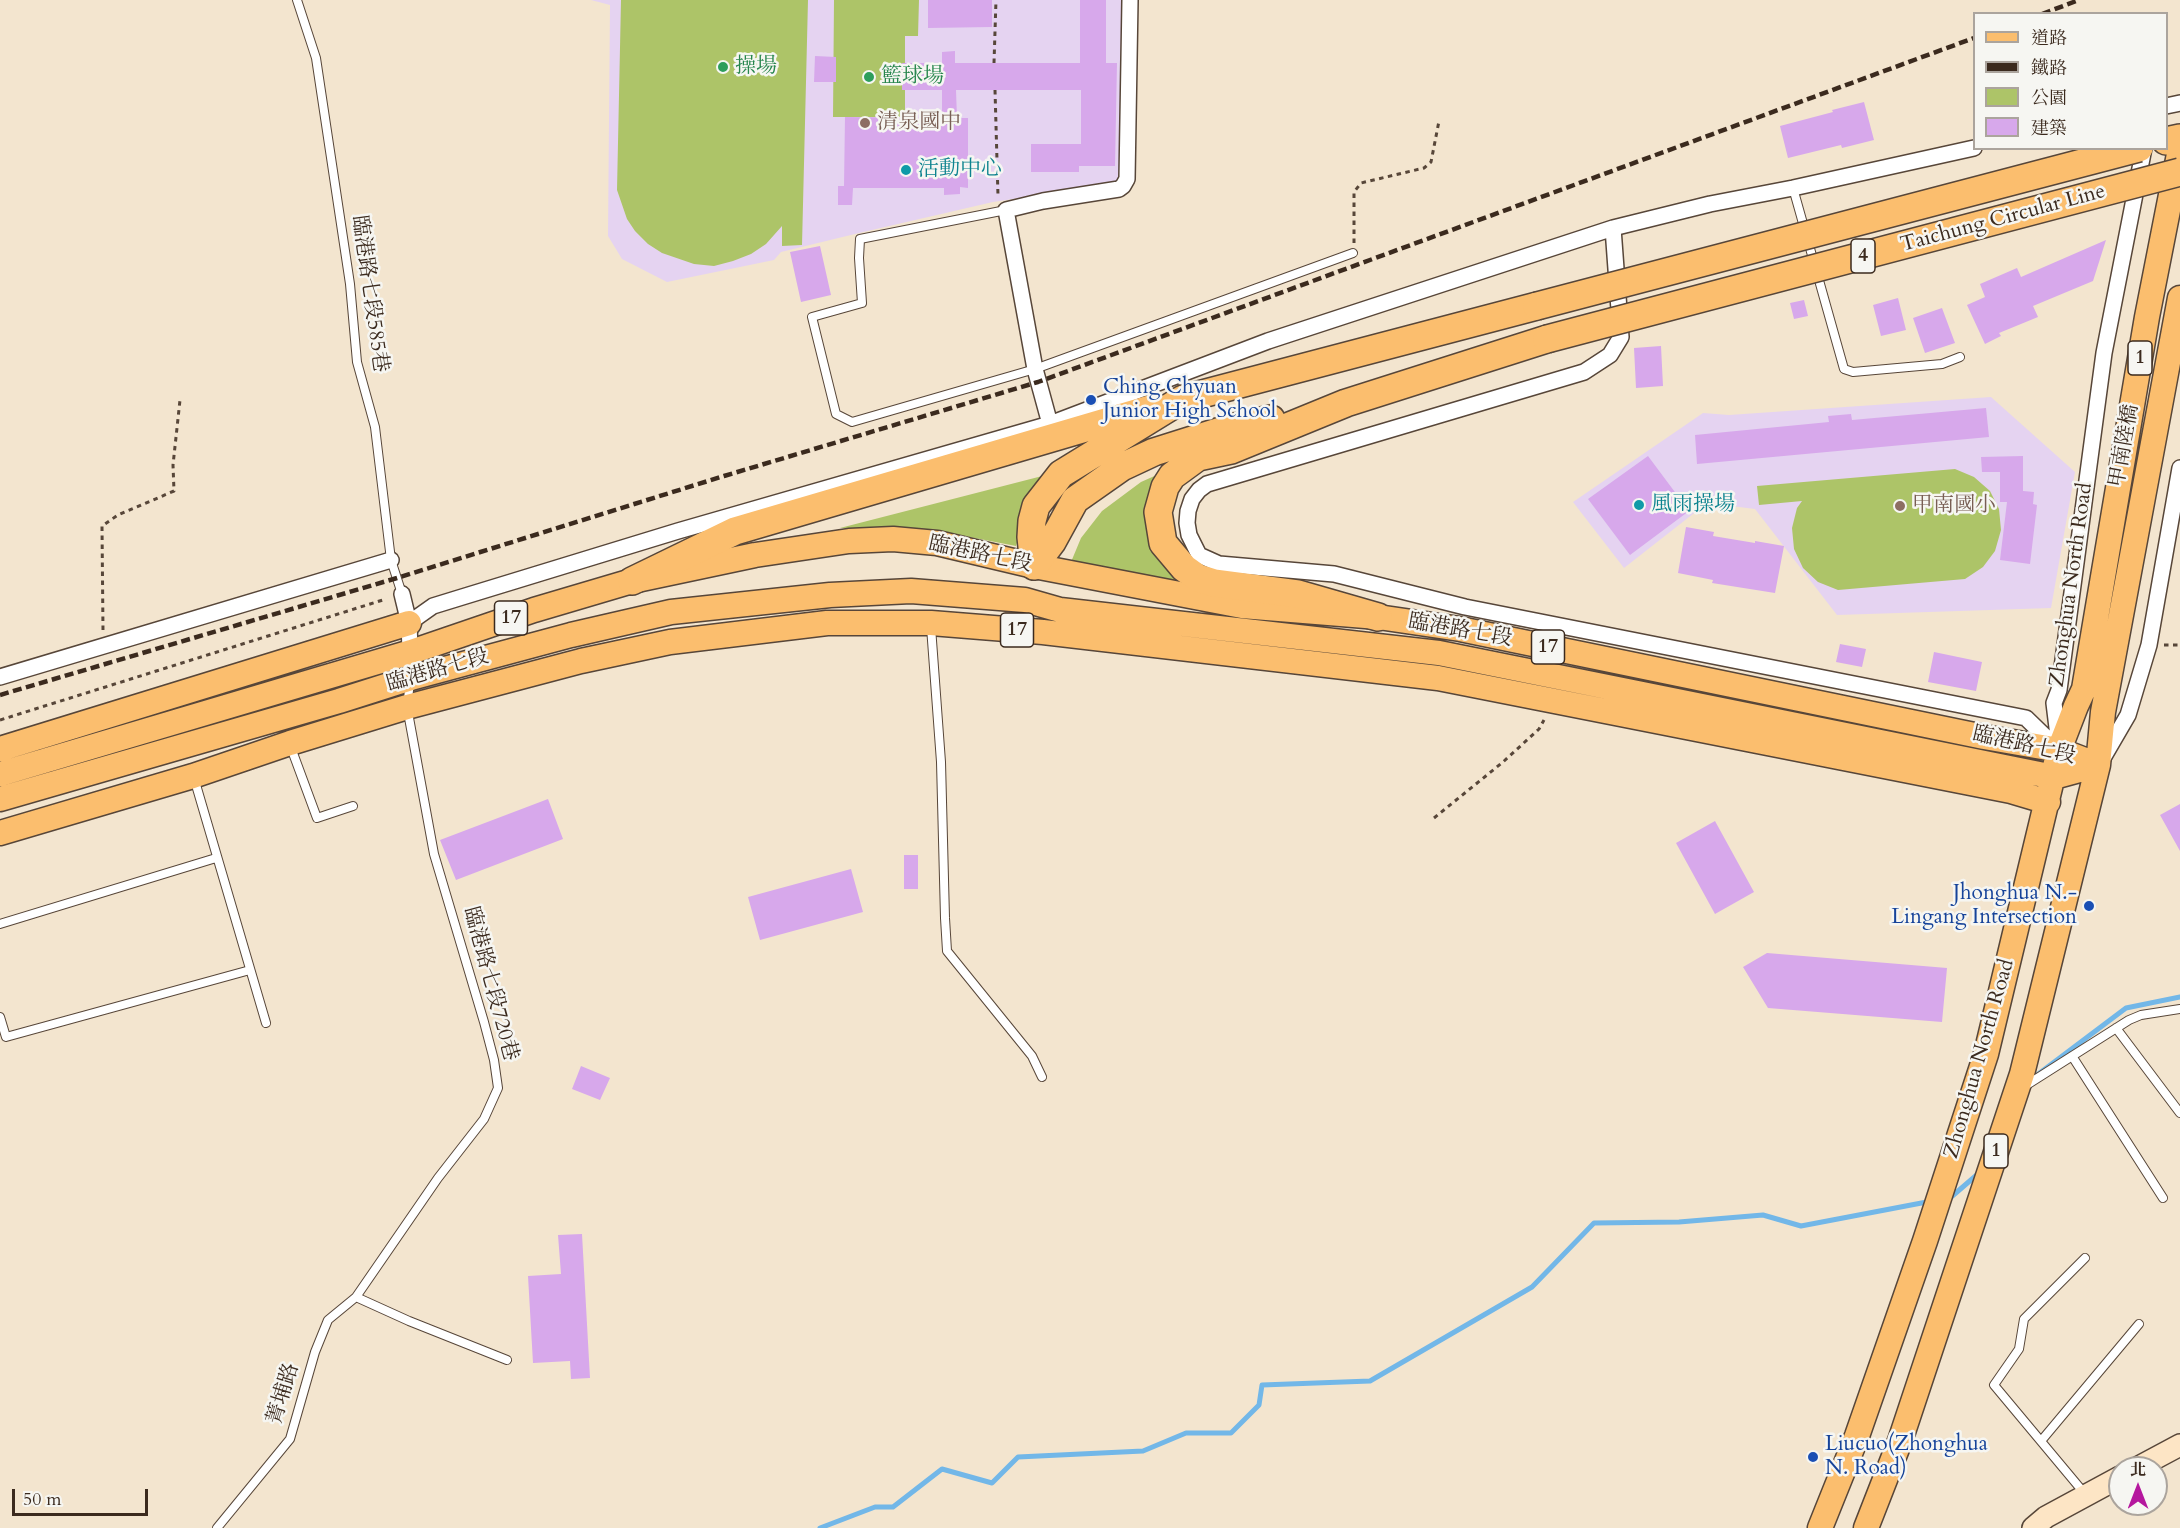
<!DOCTYPE html>
<html>
<head>
<meta charset="utf-8">
<style>
	body { margin:0 }
	#map { position:relative; width:2180px; height:1528px; overflow:hidden; background:#f3e5cf; font-family:Cardo,"Noto Serif TC",serif }
	canvas { display:block }
	.legend { position:absolute; left:1973px; top:12px; width:195px; height:138px; box-sizing:border-box; background:#f6f6f2; border:2px solid #aba49d; margin:0; padding:8px 10px; list-style:none; font-size:18px; color:#3b2a1e }
	.legend li { display:flex; align-items:center; gap:12px; height:30px }
	.legend b { width:30px; border:2px solid #aba49d }
	.north { position:absolute; left:2108px; top:1456px; width:60px; height:60px; box-sizing:border-box; background:#f6f6f2; border:2px solid #aba49d; border-radius:50%; rotate:0deg; font-size:16px; font-weight:700; line-height:24px; text-align:center; color:#3b2a1e }
	.north::after { content:''; display:block; margin:auto; width:21px; height:27px; background:#b5179e; clip-path:polygon(50% 0,100% 100%,50% 72%,0 100%) }
	.scale { position:absolute; left:12px; top:1489px; width:136px; height:27px; box-sizing:border-box; border:3px solid #3b2a1e; border-top:0; padding-left:8px; font-size:18px; line-height:21px; white-space:nowrap; color:#3b2a1e; -webkit-text-stroke:4px #f6f6f2; paint-order:stroke }
</style>
</head>
<body>
<div id="map">
<canvas width="2180" height="1528"></canvas>
<ul class="legend">
<li><b style="height:8px;background:#fbbe6e"></b>道路</li>
<li><b style="height:8px;background:#3b2a1e"></b>鐵路</li>
<li><b style="height:16px;background:#adc468"></b>公園</li>
<li><b style="height:16px;background:#d7a8eb"></b>建築</li>
</ul>
<div class="north">北</div>
<div class="scale">50 m</div>
</div>
<script>
const g = document.querySelector('canvas').getContext('2d');
g.lineJoin = 'round';
function fillPath(path, color) { g.fillStyle = color; g.fill(path, 'evenodd'); }
const shape = rows => new Path2D(rows.map(r => 'M' + r).join(''));
function strokePath(path, color, width, dash) { g.strokeStyle = color; g.lineWidth = width; g.lineCap = dash ? 'butt' : 'round'; g.setLineDash(dash || []); g.stroke(path); }
function write(font, color, halo, rows, align = 'center') {
  g.font = font + ' Cardo,"Noto Serif TC",serif'; g.lineWidth = 5; g.setLineDash([]); g.textBaseline = 'middle'; g.strokeStyle = halo; g.fillStyle = color; for (const [text, x, y, turn = 0] of rows) {
    g.save(); g.translate(x, y); g.rotate((+turn || 0) * Math.PI / 180); g.textAlign = isNaN(turn) ? turn : align; if (halo) g.strokeText(text, 0, 0); g.fillText(text, 0, 0); g.restore();
  }
}
fillPath(shape([
	[591,0,1123,0,1120,179,1106,185,993,202,859,233,781,252,774,260,667,282,622,259,608,236,610,5],
	[1991,397,2075,472,2051,608,1837,615,1755,509,1707,503,1624,568,1573,502,1703,413,1729,415]
]), '#e5d3f1');
fillPath(shape([
	[621,0,808,0,802,245,782,246,782,226,766,244,751,254,733,261,714,266,694,264,662,253,648,244,635,231,627,219,617,190],
	[834,0,919,0,918,36,905,36,905,117,833,117],
	[1179,465,1152,510,1204,590,1071,562,1081,538,1102,511,1141,482],
	[1955,469,1974,477,1990,491,1999,509,2001,530,1995,551,1983,567,1965,579,1838,590,1818,582,1803,568,1794,549,1792,528,1797,508,1802,501,1759,505,1757,486],
	[1050,474,1028,507,1016,546,954,534,900,528,840,528]
]), '#adc468');
strokePath(shape([
	[2037,1075,2126,1008,2180,997],
	[1947,1199,1950,1198,1979,1173],
	[820,1528,875,1507,893,1507,942,1469,992,1483,1018,1457,1143,1451,1186,1433,1231,1433,1259,1405,1262,1385,1370,1381,1532,1287,1594,1223,1679,1222,1763,1215,1801,1226,1932,1201]
]), '#72b7e8', 5);
fillPath(shape([
	[928,0,992,0,992,27,928,28],
	[1080,0,1106,0,1106,63,1117,63,1115,166,1079,166,1079,172,1031,172,1031,144,1081,144,1081,90,956,90,957,118,968,118,968,188,960,187,960,194,944,195,944,188,853,188,852,205,838,205,838,186,844,186,845,117,942,118,942,90,902,90,902,63,942,63,942,52,955,51,955,63,1080,63],
	[815,56,836,57,836,82,814,82],
	[1864,102,1874,140,1842,148,1841,145,1788,158,1780,126,1833,112,1832,110],
	[2106,240,2093,281,2033,306,2038,317,1999,333,2001,336,1985,344,1967,305,1985,297,1980,284,2017,268,2021,277],
	[820,246,831,295,801,302,790,252],
	[1898,298,1906,330,1881,336,1873,305],
	[1804,300,1808,316,1794,319,1790,303],
	[1942,308,1955,343,1925,353,1913,318],
	[1661,346,1663,386,1636,388,1634,348],
	[1986,408,1989,437,1697,464,1695,435,1829,422,1828,416,1851,414,1852,420],
	[1648,456,1689,511,1630,555,1588,499],
	[2023,456,2023,491,2034,492,2033,504,2037,505,2030,564,2000,560,2007,502,2000,502,2000,472,1982,472,1981,457],
	[1686,527,1714,532,1713,536,1755,543,1755,541,1784,546,1775,593,1712,583,1713,580,1678,573],
	[1840,644,1866,649,1862,667,1836,662],
	[1934,652,1982,662,1976,691,1928,682],
	[548,799,563,839,456,880,440,840],
	[2180,804,2180,851,2160,815],
	[1715,821,1754,892,1715,914,1676,843],
	[904,855,918,855,918,889,904,889],
	[851,869,863,912,760,940,748,897],
	[1767,953,1947,968,1942,1022,1768,1008,1743,967],
	[581,1066,610,1078,600,1100,572,1089],
	[582,1234,590,1378,571,1379,570,1361,533,1363,528,1276,561,1274,558,1235]
]), '#d7a8eb');
const lane = shape([
	[297,0,316,58,350,284,357,362,375,427,391,560,402,594],
	[1793,188,1844,369,1853,372,1942,364,1960,357],
	[1006,210,860,239,859,258,862,303,812,317,836,414,852,422,1035,369,1353,253],
	[931,627,941,762,945,918,947,951,1032,1056,1042,1077],
	[290,745,317,818,353,806],
	[194,778,266,1023],
	[0,924,216,858],
	[0,1017,6,1037,250,970],
	[2116,1028,2180,1113],
	[2072,1056,2163,1198],
	[2025,1086,2129,1020,2141,1015,2180,1009],
	[356,1297,409,1321,507,1360],
	[2041,1441,2139,1324],
	[2085,1494,1994,1385,2019,1349,2024,1319,2085,1258],
	[217,1528,290,1439,315,1352,328,1320,356,1297,438,1178,484,1119,498,1088,494,1060,484,1022,434,854,407,707,410,682]
]);
const street = shape([
	[2166,106,2180,103],
	[1613,228,1621,337,1610,355,1584,372,1207,484,1199,490,1192,499,1188,511,1187,523,1189,535,1199,555,1219,564,1334,574,1465,607,2026,718,2059,750],
	[1050,424,1035,369,1006,210,1043,201,1119,189,1123,186,1127,179,1130,0],
	[402,594,409,623,411,678],
	[409,623,433,606,459,598,678,531,1050,424,1268,341,1613,228,1710,204,1793,188,1974,148],
	[0,677,391,560],
	[2059,744,2054,703,2059,690,2104,353,2144,148],
	[2103,758,2128,715,2149,645,2180,468]
]);
const secondary = shape([
	[2137,1468,2180,1445],
	[2033,1528,2046,1517,2120,1477]
]);
const primary = shape([
	[0,749,409,623],
	[0,774,411,652,534,610,632,581,755,555,849,541,893,539,937,543,1034,566,1242,606,1378,617,1460,629,1984,737,2059,750,2098,765],
	[0,799,339,701,411,678,571,635,671,612,830,595,911,591,1025,600,1060,610,1439,653,2054,777,2098,765],
	[0,833,193,776,290,743,407,707,581,661,670,642,827,623,931,623,1043,632,1438,678,2011,791,2048,802],
	[1820,1528,1857,1436,1925,1241,1986,1054,2059,750,2076,706,2084,689,2147,317,2180,149],
	[1866,1528,1900,1441,2022,1074,2098,765,2103,712,2180,298]
]);
const highway = shape([
	[2166,141,2180,138],
	[1034,566,1031,537,1032,521,1036,506,1061,474,1183,399,1537,306],
	[1034,566,1052,542,1075,500,1122,467,1154,452,1230,428,1271,419],
	[632,581,735,531,1150,409],
	[1378,617,1298,594,1214,583,1198,578,1184,568,1163,543,1158,512,1165,487,1172,476,1198,457,1231,450,1346,403,1547,339]
]);
strokePath(lane, '#574639', 10);
strokePath(street, '#574639', 18);
strokePath(secondary, '#574639', 24);
strokePath(primary, '#574639', 27);
strokePath(highway, '#574639', 30);
strokePath(shape([
	[994,63,996,0],
	[995,90,998,196],
	[1354,243,1354,192,1361,183,1424,168,1431,162,1439,121],
	[103,630,102,526,118,515,174,491,173,465,180,400],
	[2164,645,2180,645],
	[0,720,386,599],
	[1434,818,1503,762,1539,729,1544,720]
]), '#574639', 3, [4.5, 4.5]);
strokePath(lane, '#fff', 8);
strokePath(street, '#fff', 15);
strokePath(secondary, '#fde5c5', 21);
strokePath(primary, '#fbbe6e', 24);
strokePath(highway, '#fbbe6e', 27);
strokePath(shape([
	[2042,14,2079,0],
	[0,695,397,578,724,476,1038,382,1974,38]
]), '#3b2a1e', 4.5, [9, 4.5]);
const highwayBridge = shape([
	[1537,306,2139,148],
	[1547,339,2180,172]
]);
strokePath(highwayBridge, '#574639', 30, []);
strokePath(highwayBridge, '#fbbe6e', 27);
for (const [x, y, r, color] of [
	[723,67,6,"#2e9e5b"],
	[869,77,6,"#2e9e5b"],
	[865,123,6,"#8d6e63"],
	[906,170,6,"#0f9aa8"],
	[1091,400,6,"#1a4fb4"],
	[1639,505,6,"#0f9aa8"],
	[1900,506,6,"#8d6e63"],
	[2089,906,6,"#1a4fb4"],
	[1813,1457,6,"#1a4fb4"]
]) { const dot = new Path2D(); dot.arc(x, y, r, 0, 2 * Math.PI); g.fillStyle = color; g.fill(dot); strokePath(dot, '#f6f6f2', 2); }
for (const [x, y, w] of [
	[1863,256,24],
	[2140,358,24],
	[511,618,33],
	[1017,630,33],
	[1548,647,33],
	[1996,1151,24]
]) { const box = new Path2D(); box.roundRect(x - w / 2, y - 17, w, 34, 4.5); g.fillStyle = '#f6f6f2'; g.fill(box); strokePath(box, '#3b2a1e', 1.5); }
write('bold 20px', '#3b2a1e', null, [
	["4",1863,256],
	["1",2140,358],
	["17",511,618],
	["17",1017,630],
	["17",1548,647],
	["1",1996,1151]
]);
write('21px', '#27864d', '#f6f6f2', [
	["操場",735,67],
	["籃球場",881,77]
], 'left');
write('21px', '#785e54', '#f6f6f2', [
	["清泉國中",877,123],
	["甲南國小",1912,506]
], 'left');
write('21px', '#0d838f', '#f6f6f2', [
	["活動中心",918,170],
	["風雨操場",1651,505]
], 'left');
write('21px', '#3b2a1e', '#f6f6f2', [
	["Taichung Circular Line",2003,219,-15],
	["臨港路七段585巷",369,294,82],
	["甲南陸橋",2125,446,-80],
	["臨港路七段",980,555,12],
	["Zhonghua North Road",2072,585,-82],
	["臨港路七段",1460,631,10],
	["臨港路七段",438,671,-16],
	["臨港路七段",2024,746,13],
	["臨港路七段720巷",490,984,75],
	["Zhonghua North Road",1980,1059,-74],
	["菁埔路",284,1394,-73]
]);
write('21px', '#164399', '#f6f6f2', [
	["Ching Chyuan",1103,388],
	["Junior High School",1103,412],
	["Jhonghua N.-",2077,894,"right"],
	["Lingang Intersection",2077,918,"right"],
	["Liucuo(Zhonghua",1825,1445],
	["N. Road)",1825,1469]
], 'left');
</script>
</body>
</html>
